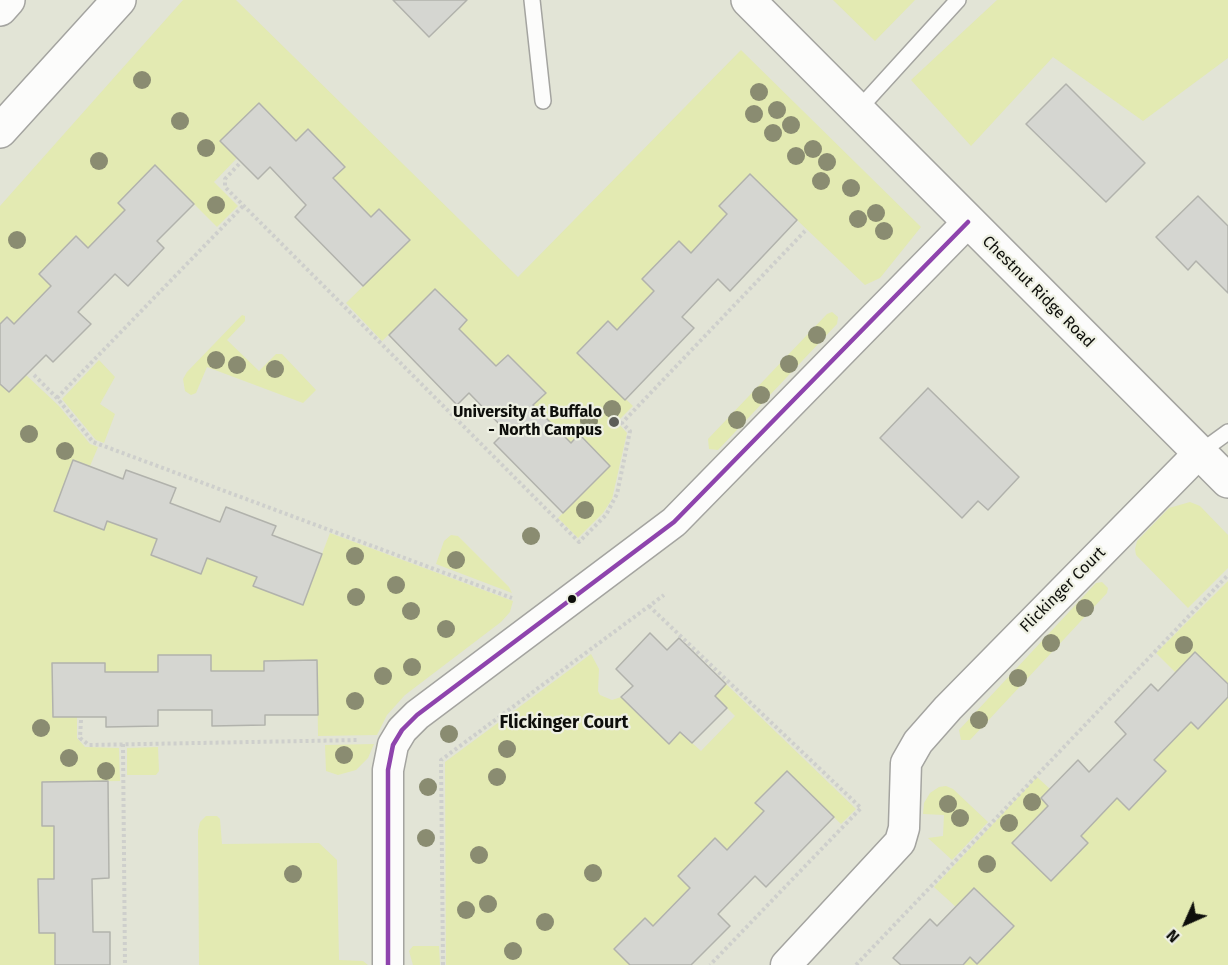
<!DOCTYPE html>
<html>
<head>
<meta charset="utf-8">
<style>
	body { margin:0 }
	#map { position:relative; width:1228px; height:965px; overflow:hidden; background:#ecede6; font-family:"Fira Sans",sans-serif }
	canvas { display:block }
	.north { position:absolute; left:1156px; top:893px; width:60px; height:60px; -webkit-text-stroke:4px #eef0e3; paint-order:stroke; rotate:225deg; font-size:16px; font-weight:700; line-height:24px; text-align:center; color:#0e0f0b }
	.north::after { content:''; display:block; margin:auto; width:21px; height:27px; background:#0e0f0b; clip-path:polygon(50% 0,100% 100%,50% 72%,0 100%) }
</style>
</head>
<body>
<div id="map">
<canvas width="1228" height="965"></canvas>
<div class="north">N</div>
</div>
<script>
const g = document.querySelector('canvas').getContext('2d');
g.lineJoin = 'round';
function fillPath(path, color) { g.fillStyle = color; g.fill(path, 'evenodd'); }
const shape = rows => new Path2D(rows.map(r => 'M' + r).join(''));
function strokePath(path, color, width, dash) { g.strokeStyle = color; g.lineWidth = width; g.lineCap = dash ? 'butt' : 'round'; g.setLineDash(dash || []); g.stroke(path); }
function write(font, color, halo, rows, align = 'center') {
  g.font = font + ' "Fira Sans",sans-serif'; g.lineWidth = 4.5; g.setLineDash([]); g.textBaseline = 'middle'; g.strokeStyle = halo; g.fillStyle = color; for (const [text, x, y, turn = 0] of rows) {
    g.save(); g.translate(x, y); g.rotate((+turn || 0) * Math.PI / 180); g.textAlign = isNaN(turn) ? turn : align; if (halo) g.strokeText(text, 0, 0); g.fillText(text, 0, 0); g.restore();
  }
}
fillPath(shape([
	[0,0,1228,0,1228,844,1103,965,0,965]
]), '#e2e4d6');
fillPath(shape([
	[183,0,236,0,518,277,741,50,921,227,880,278,865,285,750,175,719,206,727,214,691,253,679,241,642,279,654,291,617,330,608,321,577,353,633,406,617,422,627,433,612,499,603,513,578,538,558,518,610,466,579,435,571,443,533,405,545,393,508,355,496,366,459,329,467,320,436,289,382,341,346,303,410,240,379,209,371,217,333,178,345,167,309,130,296,141,259,103,221,141,237,158,214,182,238,206,217,227,155,165,119,203,125,210,88,248,76,237,51,286,14,324,7,317,0,324,0,206],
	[833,0,915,0,875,41],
	[997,0,1228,0,1228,58,1143,121,1053,57,971,146,911,80],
	[832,312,838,317,837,324,718,450,709,449,708,439,827,314],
	[242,315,245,316,245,321,227,340,259,371,276,354,282,354,316,390,303,403,207,367,196,393,191,395,185,391,183,379,187,372],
	[99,360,115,377,100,404,115,414,104,443,96,440,62,399],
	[26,375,59,406,90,444,98,447,90,466,73,460,107,521,157,539,151,554,207,558,257,577,254,586,303,604,330,533,513,601,510,612,501,622,405,695,387,715,377,735,318,736,317,661,264,671,211,671,210,655,158,655,158,672,105,672,104,663,52,663,53,717,77,717,77,738,85,747,119,748,120,781,42,782,42,826,54,826,54,879,38,879,39,933,55,933,55,965,0,965,0,384,9,392],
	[1190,502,1200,506,1228,535,1228,568,1188,608,1136,555,1135,549,1137,541,1169,508],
	[451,535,458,536,509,587,512,593,436,564,444,541],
	[1228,581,1228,684,1196,653,1176,673,1156,653],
	[1102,582,1108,588,1107,593,970,740,961,740,959,730,1096,583],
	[591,654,599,669,598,691,600,695,612,700,621,697,669,743,680,732,701,751,735,716,715,696,726,684,856,809,841,824,787,772,756,804,764,811,727,850,716,839,690,888,653,926,645,918,615,949,630,965,446,965,445,762],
	[1228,697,1228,965,963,965,970,957,977,964,1014,926,975,888,956,907,934,887,1037,777,1050,789,1041,798,1048,806,1012,843,1051,881,1087,844,1081,836,1117,798,1129,809,1166,771,1154,760,1191,722,1198,728],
	[374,744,368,758,356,770,338,775,326,771,325,745],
	[158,747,159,771,156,775,127,775,127,748],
	[946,786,953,789,988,822,952,860,928,838,943,836,944,815,923,814,924,803,930,793,939,787],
	[206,816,217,816,220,819,222,844,319,843,337,860,339,960,363,961,368,965,199,965,198,831,200,822],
	[413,946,439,946,440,965,413,965,409,951]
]), '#e3eab2');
const building = shape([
	[393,0,467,0,429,37,393,0],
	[1066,84,1145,163,1106,202,1026,124,1066,84],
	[259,103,296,141,308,129,345,167,333,178,371,217,379,209,410,240,363,286,295,217,306,205,270,167,258,179,220,141,259,103],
	[155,165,194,204,157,241,164,248,128,286,115,274,78,312,91,324,53,362,46,355,9,392,0,384,0,324,7,317,14,324,51,286,39,274,76,236,88,248,125,210,118,203,155,165],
	[750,174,797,220,730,291,718,279,682,317,694,328,625,400,577,353,608,321,617,330,654,291,642,279,679,241,691,253,727,214,719,206,750,174],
	[1198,196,1228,226,1228,293,1196,261,1188,270,1156,237,1198,196],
	[435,289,467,320,459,329,496,366,508,355,546,393,533,405,571,443,579,434,610,466,563,513,494,443,506,431,469,393,457,405,389,335,435,289],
	[928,388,1019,477,988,510,978,501,962,518,880,438,928,388],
	[73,460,123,479,126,470,176,488,170,503,220,522,226,507,276,526,272,535,322,554,303,605,253,586,257,577,207,558,201,574,151,555,157,539,107,521,104,530,54,511,73,460],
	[650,633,667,650,679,638,726,684,715,696,727,708,692,743,680,732,669,744,621,697,633,686,616,669,650,633],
	[1195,652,1228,684,1228,697,1198,729,1191,722,1154,760,1166,771,1129,810,1117,798,1081,836,1088,843,1051,881,1012,843,1048,806,1041,798,1078,760,1089,772,1126,734,1115,722,1151,684,1158,691,1195,652],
	[158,655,211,655,211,671,264,671,264,661,317,660,318,715,265,715,265,725,212,726,212,710,158,710,158,726,106,727,106,717,53,717,52,663,105,663,105,672,158,672,158,655],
	[787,771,834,817,766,887,755,876,718,914,730,926,691,965,630,965,614,949,645,918,653,926,690,888,678,876,715,838,727,850,764,811,755,803,787,771],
	[108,781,109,878,92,879,93,932,110,932,110,965,55,965,55,933,39,933,38,879,54,879,54,826,42,826,42,782,108,781],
	[974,888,1014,926,977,964,970,957,963,965,901,965,893,958,930,919,937,926,974,888]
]);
fillPath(building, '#d5d6d1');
strokePath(building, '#b1b2ac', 1.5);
const lane = shape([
	[532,0,543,101],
	[857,111,958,0],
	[1199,453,1228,432]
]);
const street = shape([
	[388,965,388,770,393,745,402,730,417,715,674,522,968,222],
	[786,965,900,842,904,828,906,763,918,742,948,708,1199,453]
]);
const secondary = shape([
	[748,0,1228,481],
	[0,9,8,0],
	[0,131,119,0]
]);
strokePath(lane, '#a4a4a0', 18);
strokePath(street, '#a4a4a0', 33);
strokePath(secondary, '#a4a4a0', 36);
strokePath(shape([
	[239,164,225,179,225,187,579,542,606,515,617,494,630,431,622,423,805,231],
	[34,375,57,398,93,442,512,598],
	[57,398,243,206],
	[649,606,861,808,710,965],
	[81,720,80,738,89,745,359,740],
	[123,744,125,965],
	[443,965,441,760,664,595],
	[856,965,1228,575]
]), '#cecfcc', 4, [3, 3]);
strokePath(lane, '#fcfcfb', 15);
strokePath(street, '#fcfcfb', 30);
strokePath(secondary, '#fcfcfb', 33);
strokePath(shape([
	[388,965,388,770,393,745,402,730,417,715,674,522,968,222]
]), '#8e44ad', 4.5);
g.fillStyle = '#8a8c71';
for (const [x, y] of [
	[142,80],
	[759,92],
	[777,110],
	[754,114],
	[180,121],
	[791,125],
	[773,133],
	[206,148],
	[813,149],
	[796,156],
	[99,161],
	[827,162],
	[821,181],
	[851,188],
	[216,205],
	[876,213],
	[858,219],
	[884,231],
	[17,240],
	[817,335],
	[216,360],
	[789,364],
	[237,365],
	[275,369],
	[761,395],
	[612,409],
	[737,420],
	[589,421],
	[29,434],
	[65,451],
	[585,510],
	[531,536],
	[355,556],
	[456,560],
	[396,585],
	[356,597],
	[1085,608],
	[411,611],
	[446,629],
	[1051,643],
	[1184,645],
	[412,667],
	[383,676],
	[1018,678],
	[355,701],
	[979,720],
	[41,728],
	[449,734],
	[507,749],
	[344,755],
	[69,758],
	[106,771],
	[497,777],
	[428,787],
	[1032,802],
	[948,804],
	[960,818],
	[1009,823],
	[426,838],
	[479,855],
	[987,864],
	[593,873],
	[293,874],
	[488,904],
	[466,910],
	[545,922],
	[513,951]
]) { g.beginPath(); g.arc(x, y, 9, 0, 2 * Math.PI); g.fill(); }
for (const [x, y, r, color] of [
	[614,422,6,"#5c5d58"],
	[572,599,5,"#0e0f0b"]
]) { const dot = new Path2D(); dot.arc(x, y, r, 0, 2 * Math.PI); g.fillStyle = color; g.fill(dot); strokePath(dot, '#eef0e3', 2); }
write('16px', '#0e0f0b', '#eef0e3', [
	["Chestnut Ridge Road",1038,292,45],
	["Flickinger Court",1063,590,-45]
]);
write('bold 16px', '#0e0f0b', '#eef0e3', [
	["University at Buffalo",602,413],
	["- North Campus",602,431]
], 'right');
write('bold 18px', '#0e0f0b', '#eef0e3', [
	["Flickinger Court",564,723]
]);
</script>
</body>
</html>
